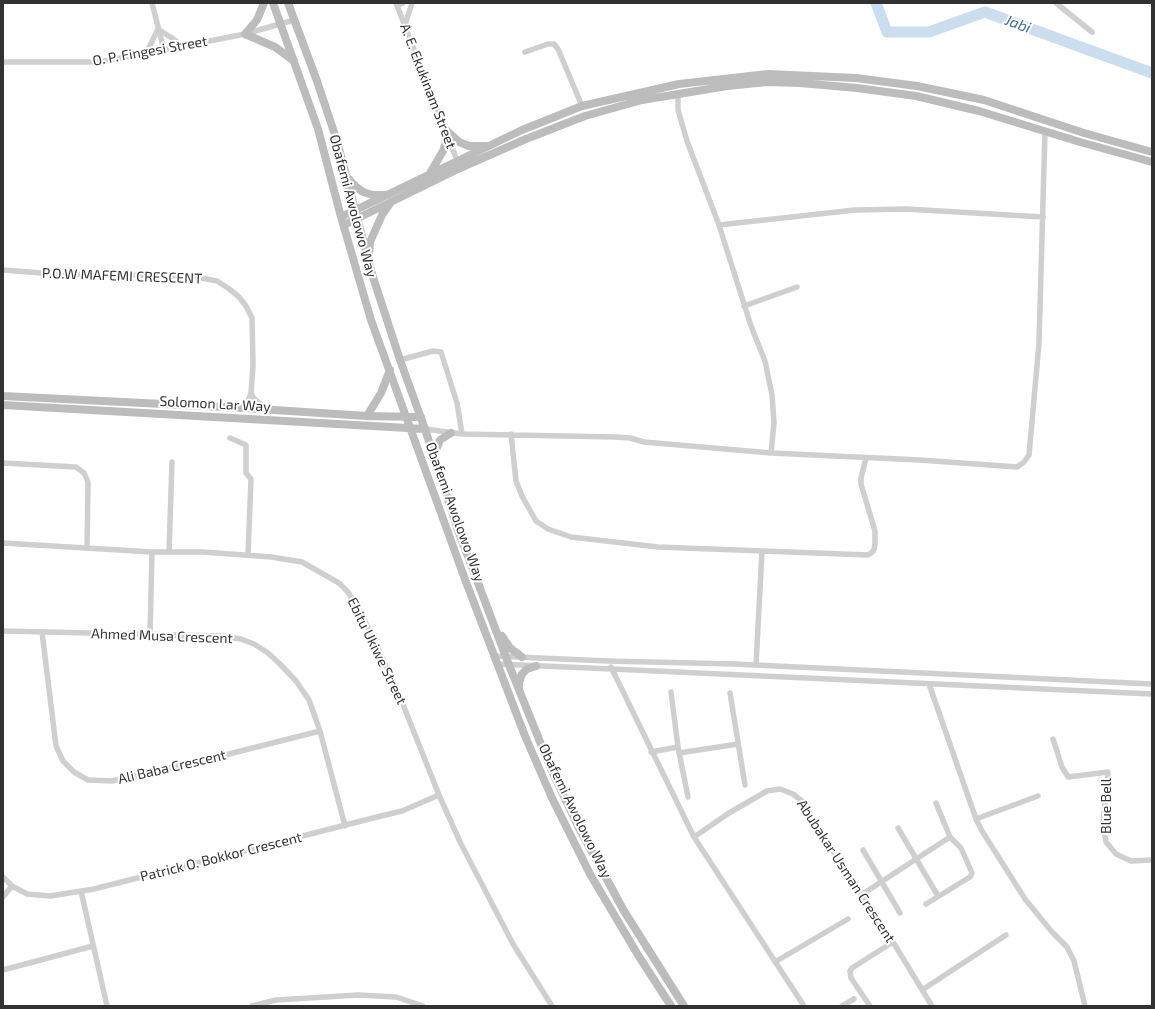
<!DOCTYPE html>
<html>
<head>
<meta charset="utf-8">
<style>
	body { margin:0 }
	#map { position:relative; width:1155px; height:1009px; overflow:hidden; background:#fff; font-family:"Exo 2",sans-serif }
	canvas { display:block }
	.frame { position:absolute; inset:0; border:4px solid #323232; pointer-events:none }
</style>
</head>
<body>
<div id="map">
<canvas width="1155" height="1009"></canvas>
<div class="frame"></div>
</div>
<script>
const g = document.querySelector('canvas').getContext('2d');
g.lineJoin = 'round';
const shape = rows => new Path2D(rows.map(r => 'M' + r).join(''));
function strokePath(path, color, width, dash) { g.strokeStyle = color; g.lineWidth = width; g.lineCap = dash ? 'butt' : 'round'; g.setLineDash(dash || []); g.stroke(path); }
function write(font, color, halo, rows, align = 'center') {
  g.font = font + ' "Exo 2",sans-serif'; g.lineWidth = 4; g.setLineDash([]); g.textBaseline = 'middle'; g.strokeStyle = halo; g.fillStyle = color; for (const [text, x, y, turn = 0] of rows) {
    g.save(); g.translate(x, y); g.rotate((+turn || 0) * Math.PI / 180); g.textAlign = isNaN(turn) ? turn : align; if (halo) g.strokeText(text, 0, 0); g.fillText(text, 0, 0); g.restore();
  }
}
strokePath(shape([
	[876,3,887,32,929,32,985,12,1152,73]
]), '#cbddef', 11);
strokePath(shape([
	[152,3,164,50],
	[396,3,458,163],
	[1056,3,1092,32],
	[397,6,403,3],
	[405,25,412,3],
	[525,52,548,44,554,44,558,49,582,106],
	[146,54,158,29,184,46],
	[3,62,99,62,164,50,245,34,294,20],
	[678,94,678,110,687,141,719,225,751,326,765,361,772,395,774,423,771,453],
	[719,225,855,210,906,209,1043,217],
	[3,270,54,274,191,276,217,281,228,288,239,297,246,306,252,318,253,366,251,393,248,401,243,408],
	[744,306,797,287],
	[400,360,433,351,441,352,457,403,462,434],
	[251,393,254,399,267,409],
	[425,429,462,434,615,437,630,438,644,442,771,453,920,460,1017,467,1024,462,1029,455,1039,343,1045,131],
	[511,434,516,481,522,496,536,521,548,529,571,537,658,547,868,555,871,553,874,550,875,543,875,531,861,484,861,478,866,458],
	[230,438,246,445,246,473,251,479,248,555],
	[3,463,76,467,84,473,88,482,87,548],
	[3,543,152,552,203,552,271,557,302,562,339,583,348,592,362,615,396,687,439,795,461,844,513,944,552,1006],
	[169,552,172,462],
	[3,631,221,636,241,639,254,644,268,653,281,665,296,681,309,700,320,731,345,826],
	[42,632,56,746,63,761,74,772,88,780,112,781,213,758,320,731],
	[150,635,152,552],
	[494,656,608,661,734,664,1152,684],
	[497,664,612,669,1152,694],
	[756,665,762,551],
	[611,667,694,837,804,1006],
	[929,684,976,819,982,831,1025,899,1052,932,1067,947,1074,961,1085,1006],
	[671,692,678,747,688,797],
	[730,693,745,785],
	[1053,739,1062,767,1068,777,1108,772,1103,824,1106,842,1116,854,1131,861,1152,860],
	[651,752,678,747],
	[679,753,738,744],
	[976,819,1038,796],
	[898,828,938,896],
	[694,837,729,813,767,791,780,789,793,794,802,801,861,895,893,942,932,1006],
	[863,850,900,913],
	[3,877,12,886,27,894,50,896,94,889,381,816,402,811,439,795],
	[81,891,107,1006],
	[861,895,950,837,936,803],
	[3,897,12,886],
	[926,904,970,877,972,873,961,848,950,837],
	[775,962,848,919],
	[3,970,93,946],
	[922,990,1006,935],
	[252,1006,276,1000,358,995,396,997,423,1006],
	[842,1006,854,999],
	[870,1006,851,978,850,971,852,968,893,942]
]), '#cfcfcf', 5.5);
strokePath(shape([
	[264,3,257,20,245,34,275,47,294,61],
	[273,3,318,129,341,217,371,320,466,582,525,736,552,798,590,874,638,955,671,1006],
	[288,3,317,81,337,141,372,274,400,360,425,429,458,530,509,665,551,769,579,828,624,911,684,1006],
	[446,130,459,142,469,146,488,146],
	[429,175,443,151,446,142,446,130],
	[349,179,355,186,363,192,373,195,385,195],
	[341,217,522,130,582,106,679,84,768,74,856,78,917,86,984,100,1084,133,1152,152],
	[344,225,460,168,526,139,585,116,642,100,727,86,767,82,800,83,857,88,916,96,979,111,1080,142,1152,162],
	[369,255,370,242,382,215,391,202],
	[3,396,243,408,367,416,421,417],
	[3,405,425,429],
	[367,416,381,393,390,370],
	[434,455,440,440,451,433],
	[502,636,510,648,522,657],
	[519,687,519,683,522,674,527,669,536,666]
]), '#bcbcbc', 8);
write('14px', '#323232', '#fff', [
	["O. P. Fingesi Street",150,51,-10],
	["A. E. Ekukinam Street",428,86,69],
	["Obafemi Awolowo Way",353,206,75],
	["P.O.W MAFEMI CRESCENT",122,276,2],
	["Solomon Lar Way",215,404,3],
	["Obafemi Awolowo Way",455,512,70],
	["Ahmed Musa Crescent",162,636,2],
	["Ebitu Ukiwe Street",377,651,64],
	["Ali Baba Crescent",172,767,-13],
	["Blue Bell",1106,806,-90],
	["Obafemi Awolowo Way",575,811,64],
	["Patrick O. Bokkor Crescent",221,857,-14],
	["Abubakar Usman Crescent",846,871,57]
]);
write('italic 15px', '#3a6a99', '#fff', [
	["Jabi",1018,24,20]
]);
</script>
</body>
</html>
